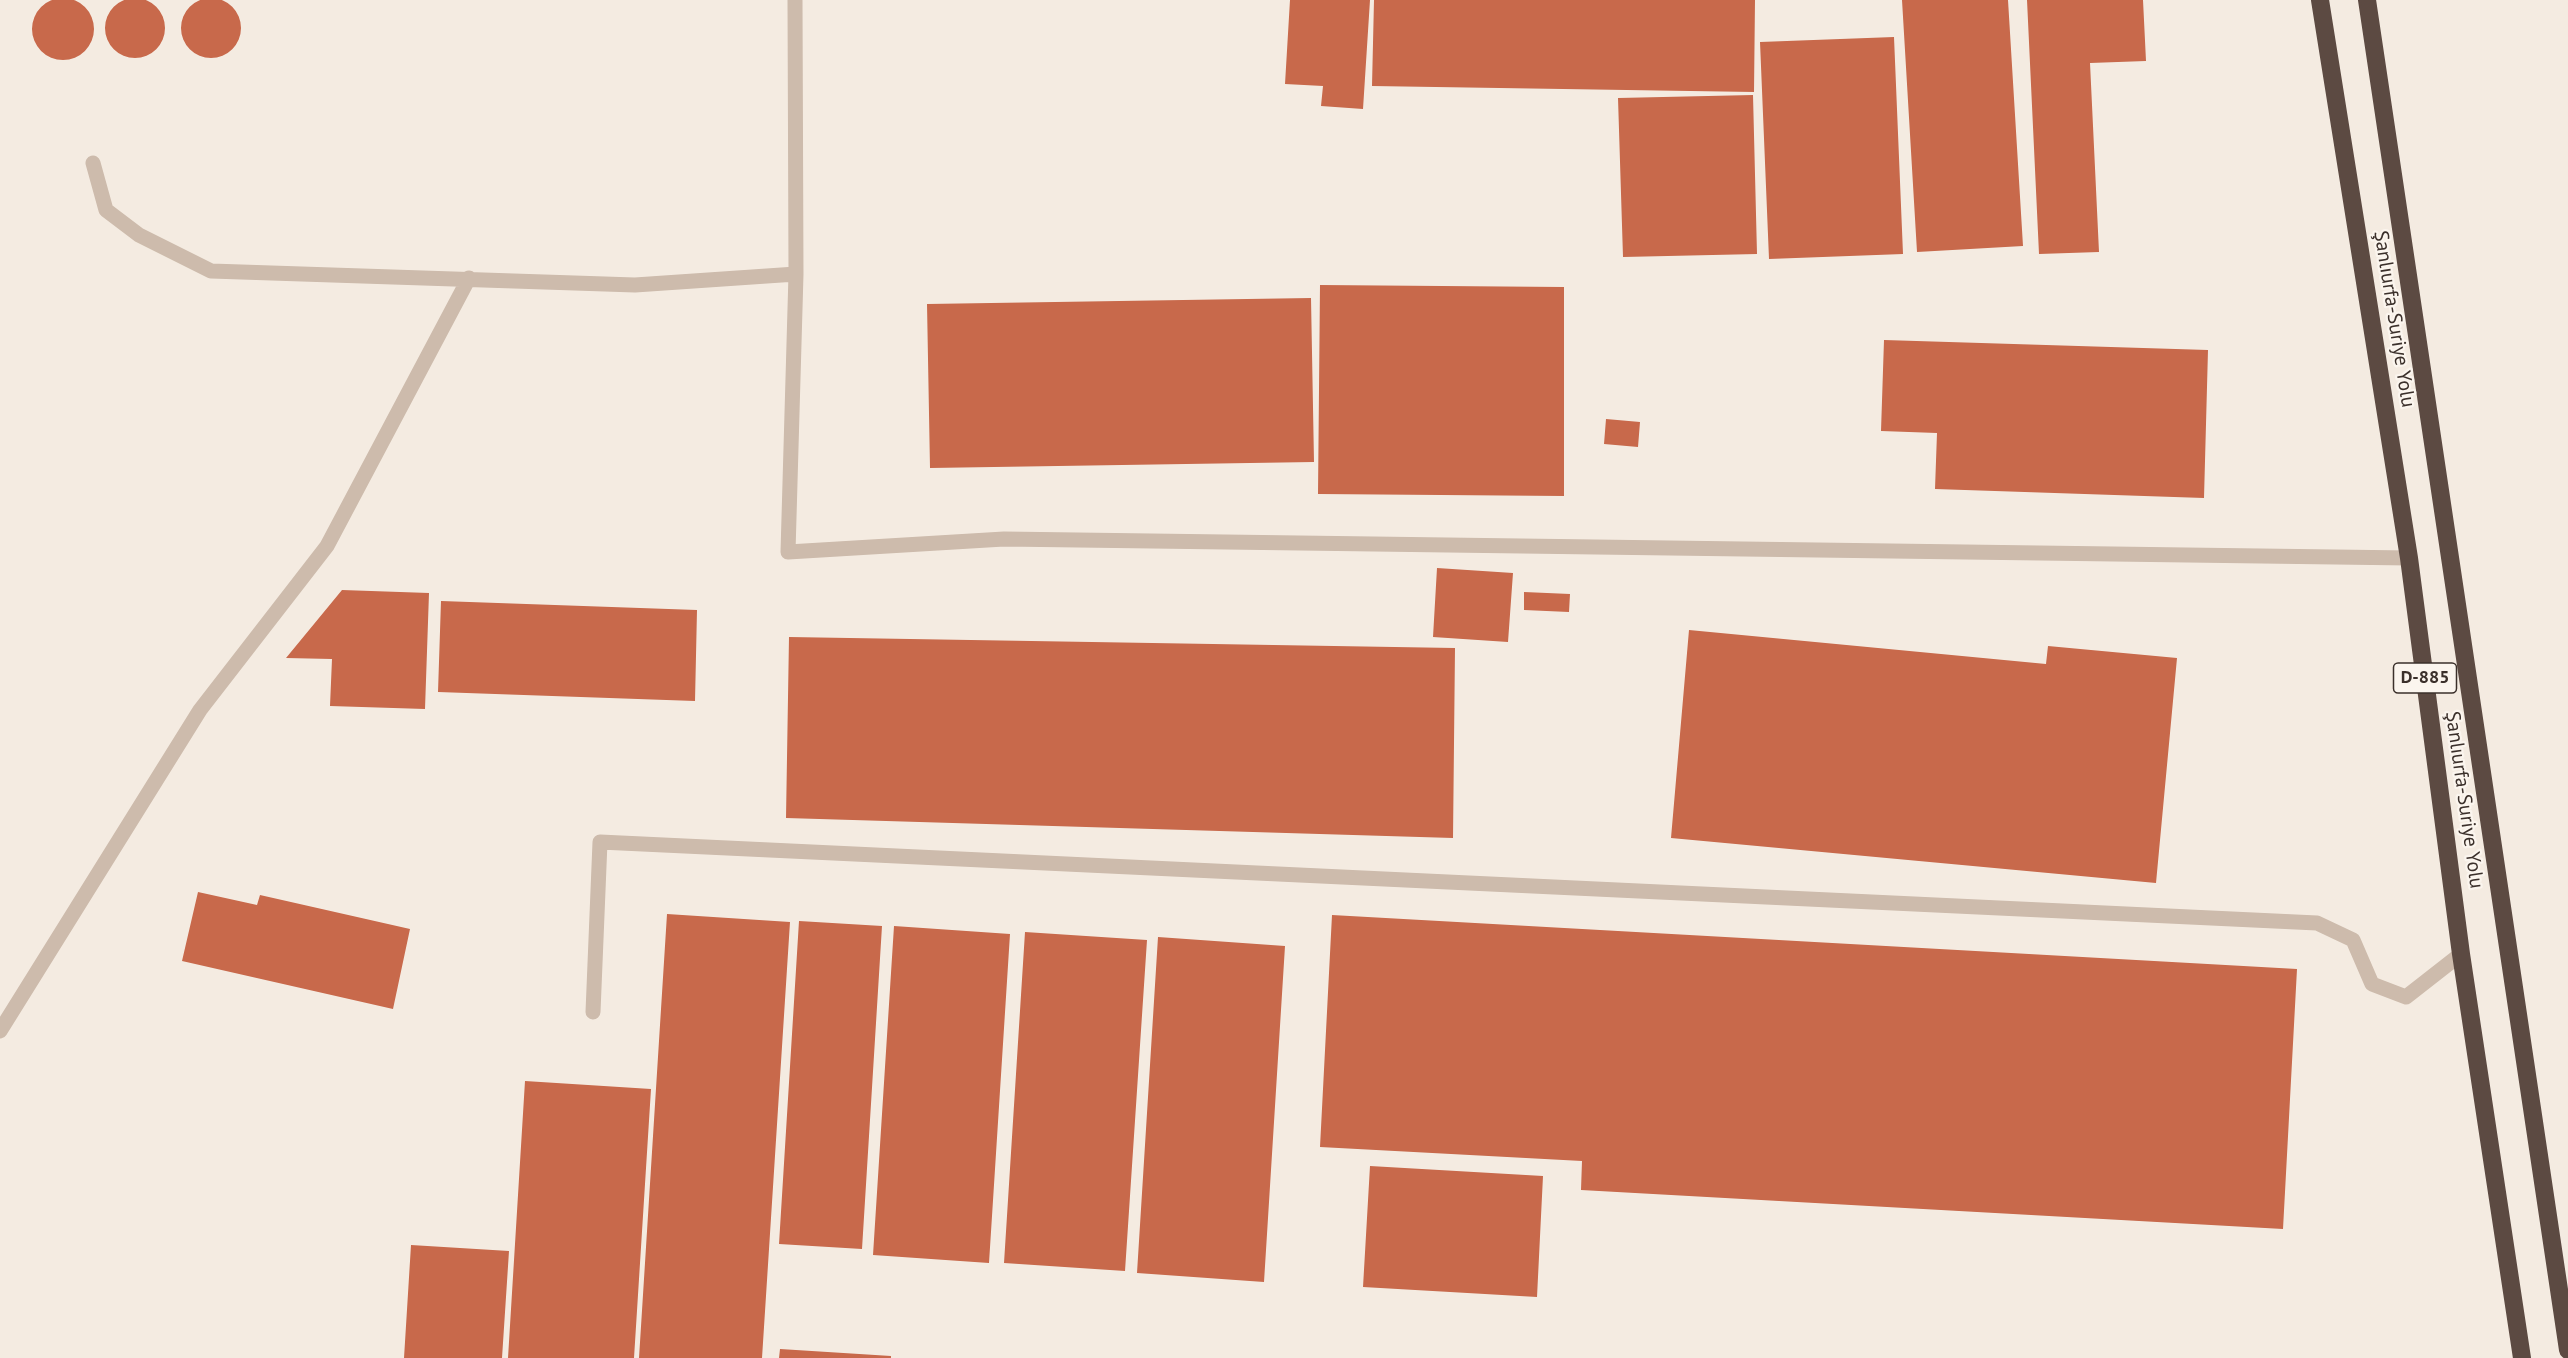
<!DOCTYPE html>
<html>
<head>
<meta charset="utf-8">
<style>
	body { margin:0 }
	canvas { display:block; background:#f4ebe1 }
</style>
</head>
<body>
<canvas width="2568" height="1358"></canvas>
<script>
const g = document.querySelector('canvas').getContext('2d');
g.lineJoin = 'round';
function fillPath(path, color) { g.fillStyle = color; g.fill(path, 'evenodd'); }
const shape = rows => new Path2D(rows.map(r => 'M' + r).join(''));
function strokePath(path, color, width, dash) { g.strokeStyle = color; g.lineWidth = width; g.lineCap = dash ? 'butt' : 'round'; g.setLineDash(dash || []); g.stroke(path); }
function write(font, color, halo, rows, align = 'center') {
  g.font = font + ' "PT Sans",sans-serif'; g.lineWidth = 4.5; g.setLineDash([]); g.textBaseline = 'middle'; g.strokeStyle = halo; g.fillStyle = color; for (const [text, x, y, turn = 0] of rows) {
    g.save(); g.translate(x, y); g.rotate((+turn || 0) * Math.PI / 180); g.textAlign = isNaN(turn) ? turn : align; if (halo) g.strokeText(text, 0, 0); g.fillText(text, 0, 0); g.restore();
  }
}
fillPath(shape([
	'181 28a30 30 0 1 1 60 0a30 30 0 1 1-60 0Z',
	'105 28a30 30 0 1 1 60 0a30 30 0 1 1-60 0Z',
	'32 29a31 31 0 1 1 62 0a31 31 0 1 1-62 0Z',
	[1290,0,1370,0,1363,109,1321,106,1323,86,1285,84],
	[1374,0,1755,0,1754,92,1372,86],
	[1902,0,2008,0,2023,246,1917,252],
	[2027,0,2143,0,2146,61,2090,63,2099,252,2039,254],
	[1894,37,1903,254,1769,259,1760,42],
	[1753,95,1757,254,1623,257,1618,98],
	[1320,285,1564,287,1564,496,1318,494],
	[1311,298,1314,462,930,468,927,304],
	[1884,340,2208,350,2204,498,1935,489,1937,433,1881,431],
	[1606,419,1640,422,1638,447,1604,444],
	[1437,568,1513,573,1508,642,1433,637],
	[342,590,429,593,425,709,330,706,332,659,286,658],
	[1524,592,1570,594,1569,612,1524,610],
	[441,601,697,610,695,701,438,692],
	[1689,630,2046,664,2048,646,2177,658,2156,883,1671,838],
	[789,637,1455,648,1453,838,786,818],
	[198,892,257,905,260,895,410,929,393,1009,182,961],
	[667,914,790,922,762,1358,639,1358],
	[1332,915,2297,969,2283,1229,1581,1190,1582,1161,1320,1147],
	[799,921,882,926,862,1249,779,1244],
	[894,926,1010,934,989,1263,873,1255],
	[1025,932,1147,940,1125,1271,1004,1263],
	[1158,937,1285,946,1264,1282,1137,1273],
	[525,1081,651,1089,634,1358,508,1358],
	[1370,1166,1543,1176,1537,1297,1363,1287],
	[411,1245,509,1251,502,1358,404,1358],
	[780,1349,891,1356,891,1358,779,1358]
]), '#c8694b');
strokePath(shape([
	[795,0,796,274,788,552,1004,539,2409,558],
	[93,163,106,210,139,235,211,271,635,285,796,274],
	[593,1012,600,842,2317,923,2353,940,2372,984,2406,997,2461,954],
	[0,1031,200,710,327,546,469,278]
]), '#cdbbac', 15);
strokePath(shape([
	[2320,0,2409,558,2461,954,2522,1358],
	[2367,0,2568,1350]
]), '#5c4a42', 18);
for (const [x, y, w] of [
	[2425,678,63]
]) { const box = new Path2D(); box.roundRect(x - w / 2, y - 15, w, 30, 4.5); g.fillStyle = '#fbf5ee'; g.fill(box); strokePath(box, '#3b302b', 1.5); }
write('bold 18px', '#3b302b', null, [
	["D-885",2425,678]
]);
write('20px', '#3b302b', '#fbf5ee', [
	["Şanlıurfa-Suriye Yolu",2394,319,81],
	["Şanlıurfa-Suriye Yolu",2464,800,82]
]);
</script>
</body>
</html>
